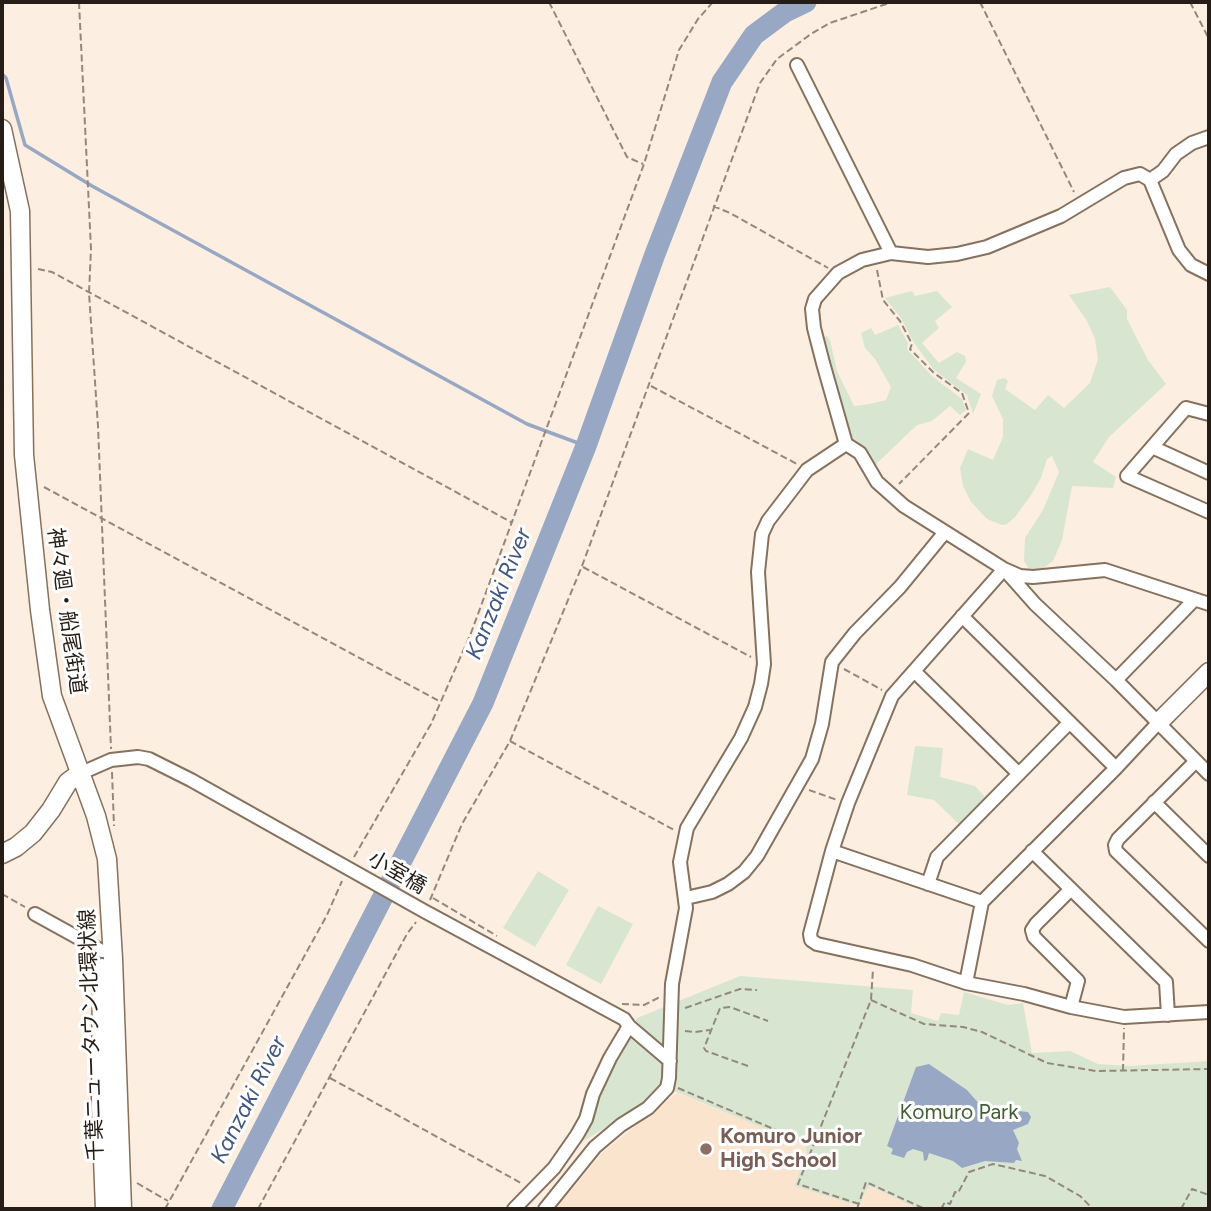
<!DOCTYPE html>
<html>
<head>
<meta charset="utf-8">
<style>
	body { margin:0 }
	#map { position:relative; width:1211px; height:1211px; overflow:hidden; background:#fceee1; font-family:Figtree,sans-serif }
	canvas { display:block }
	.frame { position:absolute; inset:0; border:4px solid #261e16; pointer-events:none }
</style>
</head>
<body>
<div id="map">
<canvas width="1211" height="1211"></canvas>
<div class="frame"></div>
</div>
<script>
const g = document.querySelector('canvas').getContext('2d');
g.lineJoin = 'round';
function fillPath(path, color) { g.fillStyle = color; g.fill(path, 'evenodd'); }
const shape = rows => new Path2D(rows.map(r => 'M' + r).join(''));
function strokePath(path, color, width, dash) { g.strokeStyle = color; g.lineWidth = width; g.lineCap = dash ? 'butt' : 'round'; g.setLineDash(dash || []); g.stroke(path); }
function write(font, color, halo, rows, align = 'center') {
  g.font = font + ' Figtree,"Noto Sans JP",sans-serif'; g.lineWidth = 6; g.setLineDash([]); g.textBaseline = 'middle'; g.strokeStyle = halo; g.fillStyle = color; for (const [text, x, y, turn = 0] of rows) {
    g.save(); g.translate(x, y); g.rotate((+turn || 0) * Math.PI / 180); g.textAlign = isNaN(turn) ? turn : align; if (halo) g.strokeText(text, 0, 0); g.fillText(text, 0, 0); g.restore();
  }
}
fillPath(shape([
	[677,1093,807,1146,807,1153,794,1186,855,1205,854,1209,556,1209,603,1152],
	[870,1186,918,1209,860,1209,866,1190]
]), '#fbe4ce');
fillPath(shape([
	[1110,287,1127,310,1127,319,1148,360,1166,384,1109,437,1093,462,1116,477,1113,488,1072,486,1062,540,1053,561,1041,570,1029,569,1024,561,1025,538,1043,510,1059,472,1052,456,1047,459,1041,478,1031,495,1015,517,1007,524,1002,525,987,519,971,502,963,486,960,468,968,449,993,460,1003,437,1003,419,992,396,997,380,1005,378,1008,381,1005,389,1035,410,1048,395,1064,408,1090,383,1098,359,1095,339,1087,321,1069,295],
	[912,291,915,296,937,291,952,307,935,321,939,328,922,343,939,363,957,352,965,356,966,362,956,378,981,394,973,414,967,395,934,370,914,343,901,318,885,298],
	[898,325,908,343,907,349,932,376,962,399,966,410,960,415,950,406,932,421,917,425,873,467,852,441,818,338,827,336,830,340,837,371,854,406,870,404,886,400,891,387,875,359,865,348,861,333,871,328,875,335],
	[915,746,943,748,940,777,975,786,988,800,962,827,934,800,907,795],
	[538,871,569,890,535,947,503,928],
	[598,906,633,924,601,984,566,965],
	[740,976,913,990,911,1013,938,1021,941,1013,959,1015,964,992,1008,1005,1023,1003,1032,1053,1070,1051,1098,1064,1130,1066,1209,1061,1209,1209,918,1209,870,1186,866,1190,860,1206,855,1205,794,1186,807,1153,806,1146,662,1086,646,1102,584,1141,602,1092,637,1018]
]), '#d8e6d1');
fillPath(shape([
	[929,1064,967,1090,981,1106,988,1108,1028,1112,1031,1117,1028,1124,1013,1130,1019,1143,1017,1149,1022,1161,1016,1160,1014,1163,985,1161,962,1168,953,1161,929,1153,927,1160,924,1161,923,1152,913,1149,907,1152,904,1158,891,1154,893,1149,887,1146,916,1067]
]), '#98a8c4');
strokePath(shape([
	[2,74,6,78,25,145,92,186,527,424,586,446]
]), '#98a8c4', 3.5);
strokePath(shape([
	[222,1209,483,703,586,446,655,254,722,82,754,35,785,12,806,2]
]), '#98a8c4', 21);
const street = shape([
	[797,65,891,253],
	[1209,137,1192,143,1176,154,1163,171,1150,180,1140,174,1124,178,1061,216,987,247,957,254,928,257,891,253,862,260,838,273,815,299,812,309,814,328,823,363,846,444,860,453,877,482,904,506,1004,569,1020,576,1033,577,1105,570,1209,604],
	[1150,180,1179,250,1191,265,1209,274],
	[1209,414,1186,408,1127,476,1209,512],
	[1152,447,1209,473],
	[962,616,1116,768],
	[914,671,1019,774],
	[1116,680,1194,600],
	[1196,761,1118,839,1115,845,1116,851,1209,941],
	[79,774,111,760,138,757,149,759,191,780,424,911,624,1019,629,1026,670,1061],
	[1209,774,1116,680,1035,604,1004,569,892,696,848,803,832,851,810,934,811,940,817,944,912,965,966,983,1024,994,1071,1007,1124,1017,1209,1012],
	[1154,802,1209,856],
	[832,851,982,902],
	[1032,851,1166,982,1168,1015],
	[928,884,937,857,1069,723],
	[1070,890,1036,924,1032,930,1034,937,1078,981,1071,1007],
	[686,898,712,892,728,884,744,872,757,856,812,759,822,724,832,662,855,633,900,587,945,532],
	[35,914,102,951],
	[966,983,982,902,1116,768,1159,722],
	[514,1209,554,1168,577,1135,586,1119,593,1094,610,1058,629,1026],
	[545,1209,595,1147,621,1125,648,1108,667,1088,669,1078,672,984,686,908,680,862,687,828,741,738,755,707,761,684,764,664,758,572,762,534,768,521,807,470,846,444]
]);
const secondary = shape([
	[2,129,20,211,24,455,40,610,52,696,96,816,107,859,113,959,122,1209],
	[1159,722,1209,672],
	[2,854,16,847,33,833,51,810,68,782,79,774],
	[102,968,101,1107,105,1209]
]);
strokePath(street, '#85715d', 16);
strokePath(secondary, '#85715d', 21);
strokePath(shape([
	[79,2,91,249,89,293,98,426,111,749],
	[549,2,627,157,643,164],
	[980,2,1074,192],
	[1190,2,1209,39],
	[713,206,730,213,828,268],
	[38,269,52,272,511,522],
	[877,270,883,300,900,321,912,344,910,349,934,373,962,393,969,413,899,484],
	[651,386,797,464],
	[44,487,439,701],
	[583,567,751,657],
	[844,669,882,690],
	[510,741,674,830],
	[112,772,114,826],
	[809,790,837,800],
	[354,857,431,724,471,633,644,164,679,50,698,19,713,2],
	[2,894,25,907],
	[433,898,497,936],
	[430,900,462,824,510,741,582,566,760,83,777,59,811,34,830,23,892,2],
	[871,1000,924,1024,963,1027,982,1032,1047,1063,1096,1071,1209,1069],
	[622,1004,644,1005,660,997],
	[685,1008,740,989,757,990],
	[685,1031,695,1032,710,1030],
	[748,1066,706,1051,704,1048,720,1008,730,1007,768,1021],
	[1123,1071,1124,1028],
	[330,1078,521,1183],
	[678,1088,811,1145],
	[137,1183,168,1201],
	[859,1204,798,1184,871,1000,873,969],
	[165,1209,327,915,342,881],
	[258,1209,407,934,416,922],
	[857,1209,866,1182,925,1209],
	[941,1209,945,1202,950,1204,955,1192,958,1193,969,1172,993,1164,1045,1176,1080,1196,1093,1209],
	[1181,1209,1192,1189,1209,1195]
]), '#93887d', 2, [7, 3.5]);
strokePath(street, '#fff', 12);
strokePath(secondary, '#fff', 18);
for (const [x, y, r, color] of [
	[706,1149,7,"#8d6e63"]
]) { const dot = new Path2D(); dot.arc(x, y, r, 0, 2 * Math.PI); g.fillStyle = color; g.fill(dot); strokePath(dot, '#fefefe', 2.5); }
write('21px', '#261e16', '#fefefe', [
	["神々廻・船尾街道",66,611,82],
	["小室橋",397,873,30],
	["千葉ニュータウン北環状線",92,1035,-92]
]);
write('21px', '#435f34', '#fefefe', [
	["Komuro Park",959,1113]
]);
write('bold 21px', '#785e54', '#fefefe', [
	["Komuro Junior",720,1137],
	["High School",720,1161]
], 'left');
write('italic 23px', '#405781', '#fefefe', [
	["Kanzaki River",499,594,-68],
	["Kanzaki River",249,1100,-63]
]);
</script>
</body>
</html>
